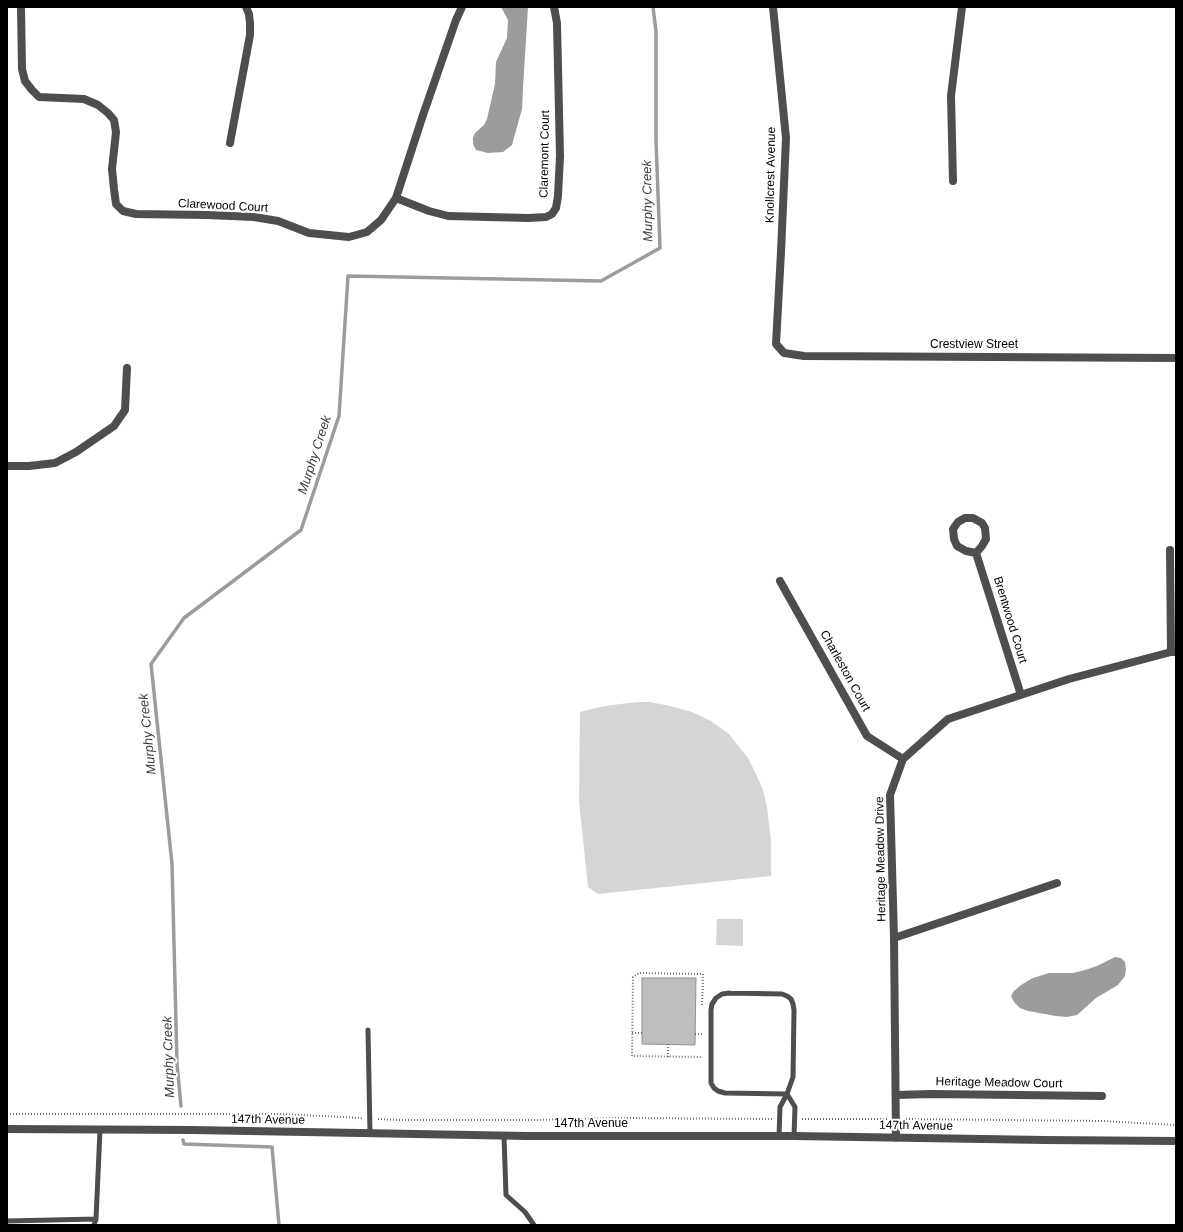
<!DOCTYPE html>
<html>
<head>
<meta charset="utf-8">
<style>
	body { margin:0 }
	#map { position:relative; width:1183px; height:1232px; overflow:hidden; background:#fff; font-family:Helvetica,sans-serif }
	canvas { display:block }
	.frame { position:absolute; inset:0; border:8px solid #000; pointer-events:none }
</style>
</head>
<body>
<div id="map">
<canvas width="1183" height="1232"></canvas>
<div class="frame"></div>
</div>
<script>
const g = document.querySelector('canvas').getContext('2d');
g.lineJoin = 'round';
function fillPath(path, color) { g.fillStyle = color; g.fill(path, 'evenodd'); }
const shape = rows => new Path2D(rows.map(r => 'M' + r).join(''));
function strokePath(path, color, width, dash) { g.strokeStyle = color; g.lineWidth = width; g.lineCap = dash ? 'butt' : 'round'; g.setLineDash(dash || []); g.stroke(path); }
function write(font, color, halo, rows, align = 'center') {
  g.font = font + ' Helvetica,sans-serif'; g.lineWidth = 4; g.setLineDash([]); g.textBaseline = 'middle'; g.strokeStyle = halo; g.fillStyle = color; for (const [text, x, y, turn = 0] of rows) {
    g.save(); g.translate(x, y); g.rotate((+turn || 0) * Math.PI / 180); g.textAlign = isNaN(turn) ? turn : align; if (halo) g.strokeText(text, 0, 0); g.fillText(text, 0, 0); g.restore();
  }
}
fillPath(shape([
	[640,702,650,702,670,706,692,712,711,721,729,734,748,758,756,774,763,790,767,807,771,841,771,876,598,894,588,887,579,802,580,712,600,707,620,704],
	[717,919,743,919,743,946,716,945]
]), '#d5d5d5');
fillPath(shape([
	[501,7,528,7,523,88,522,109,512,145,503,152,488,153,476,150,473,144,473,138,475,133,484,125,487,119,495,84,496,62,507,38,508,20],
	[1115,957,1121,958,1125,962,1126,969,1125,976,1118,985,1096,998,1077,1015,1067,1017,1056,1016,1028,1011,1020,1008,1014,1002,1011,996,1014,991,1021,985,1033,978,1049,973,1073,973,1085,970,1097,966]
]), '#9c9c9c');
strokePath(shape([
	[181,1106,177,1064,172,864,151,664,184,618,301,530,339,416,348,276,601,281,660,248,656,140,656,31,653,7],
	[183,1140,184,1144,272,1147,279,1225]
]), '#9c9c9c', 3.5);
const building = shape([
	[642,978,696,978,695,1045,642,1044,642,978]
]);
fillPath(building, '#bebebe');
strokePath(building, '#929292', 1);
strokePath(shape([
	[702,1005,703,974,639,973,633,977,632,1056,703,1057],
	[632,1033,642,1033],
	[695,1034,702,1034],
	[668,1057,668,1044],
	[7,1114,281,1114,362,1118],
	[378,1119,397,1120,535,1120,620,1118,772,1119],
	[802,1119,888,1119],
	[906,1119,1103,1121,1176,1125]
]), '#707070', 2, [1, 2]);
strokePath(shape([
	[729,993,782,994,787,996,791,999,793,1004,794,1010,793,1077,787,1094,725,1093,718,1091,714,1088,711,1083,711,1010,712,1004,716,998,722,994,729,993],
	[368,1030,370,1133],
	[504,1136,506,1195,525,1212,534,1225],
	[779,1136,780,1107,787,1094,795,1107,794,1136],
	[7,1221,96,1219],
	[94,1225,96,1219,100,1130]
]), '#4e4e4e', 5);
strokePath(shape([
	[21,7,22,69,25,81,32,90,39,97,84,99,98,105,108,113,114,120,116,132,112,169,114,189,116,204,123,211,136,214,207,215,254,217,278,221,309,233,349,237,367,232,381,220,396,198,423,115,456,20,462,7],
	[773,7,786,138,781,252,776,344,784,353,804,356,1176,358],
	[230,143,250,35,250,23,249,14,246,7],
	[953,181,951,96,962,7],
	[396,198,429,211,448,216,528,218,546,217,552,214,556,208,558,196,560,156,557,23,554,7],
	[7,466,29,466,55,463,76,452,114,426,125,410,127,368],
	[1170,550,1171,652],
	[976,553,982,546,986,539,985,528,982,523,973,518,965,518,958,522,953,529,954,539,957,546,966,551,976,553,1021,695],
	[780,581,867,736,903,759],
	[894,938,1057,883],
	[896,1095,932,1094,1102,1096],
	[7,1129,193,1130,527,1136,794,1136,1045,1140,1176,1141],
	[896,1138,894,938,890,795,903,759,948,719,1069,679,1171,652,1176,652]
]), '#4e4e4e', 8);
write('12px', '#000', '#fff', [
	["Claremont Court",545,154,-89],
	["Knollcrest Avenue",771,175,-89],
	["Clarewood Court",223,206,3],
	["Crestview Street",974,345],
	["Brentwood Court",1010,620,73],
	["Charleston Court",845,671,61],
	["Heritage Meadow Drive",881,859,-91],
	["Heritage Meadow Court",999,1083,1],
	["147th Avenue",268,1120,1],
	["147th Avenue",591,1124],
	["147th Avenue",916,1126,1]
]);
write('italic 13px', '#3d3d3d', '#fff', [
	["Murphy Creek",648,201,-91],
	["Murphy Creek",315,455,-72],
	["Murphy Creek",148,734,-96],
	["Murphy Creek",169,1057,-92]
]);
</script>
</body>
</html>
